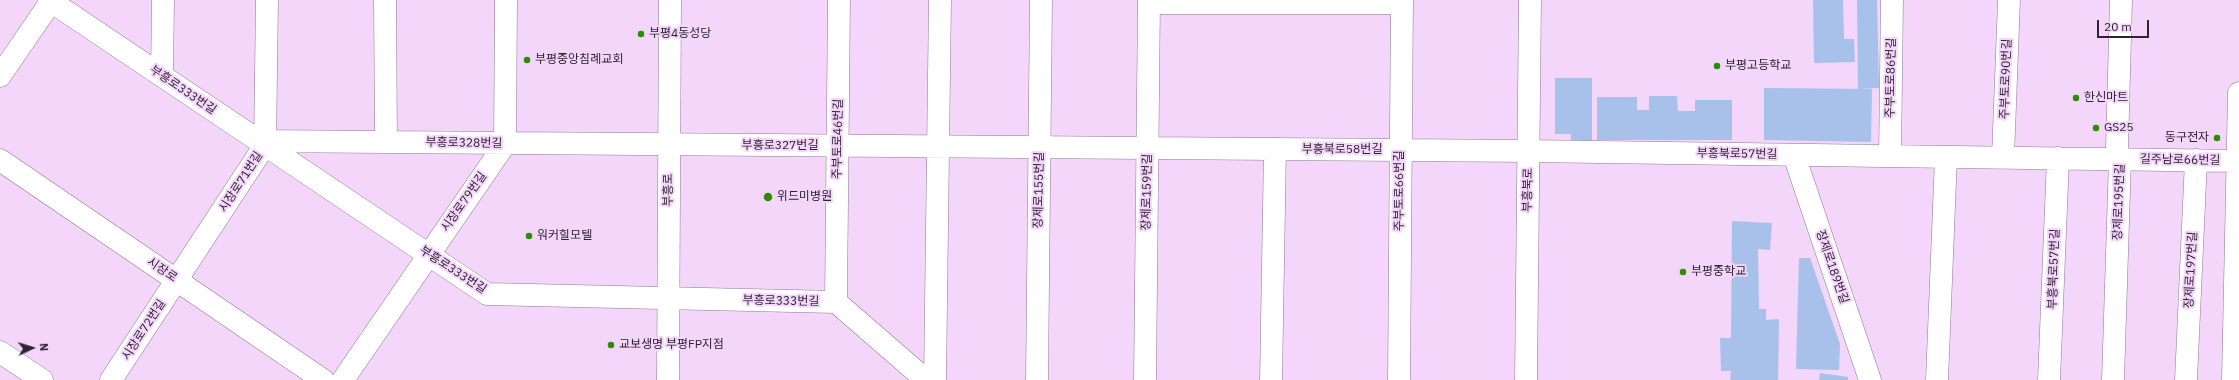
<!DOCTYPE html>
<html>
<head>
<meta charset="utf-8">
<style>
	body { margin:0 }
	#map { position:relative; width:2239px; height:380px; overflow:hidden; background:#f3d6fa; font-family:"IBM Plex Sans",sans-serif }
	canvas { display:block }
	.north { position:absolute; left:12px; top:328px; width:40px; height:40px; -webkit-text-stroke:3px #f3d6fa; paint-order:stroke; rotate:86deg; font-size:11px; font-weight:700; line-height:16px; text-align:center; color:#2e2330 }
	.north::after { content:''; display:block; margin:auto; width:14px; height:18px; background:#2e2330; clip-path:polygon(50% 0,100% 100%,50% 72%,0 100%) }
	.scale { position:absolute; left:2097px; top:20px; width:52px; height:18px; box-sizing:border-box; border:2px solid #2e2330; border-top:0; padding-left:5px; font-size:12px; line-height:14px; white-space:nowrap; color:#2e2330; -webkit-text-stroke:3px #f3d6fa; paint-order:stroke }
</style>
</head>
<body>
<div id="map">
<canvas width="2239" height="380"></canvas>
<div class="north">N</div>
<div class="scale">20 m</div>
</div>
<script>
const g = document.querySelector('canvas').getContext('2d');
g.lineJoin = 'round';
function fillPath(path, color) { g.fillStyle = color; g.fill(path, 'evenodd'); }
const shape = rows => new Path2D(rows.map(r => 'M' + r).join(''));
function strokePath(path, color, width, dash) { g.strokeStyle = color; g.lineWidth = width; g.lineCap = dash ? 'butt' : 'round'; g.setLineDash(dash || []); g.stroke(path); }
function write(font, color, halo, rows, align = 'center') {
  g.font = font + ' "IBM Plex Sans","Noto Sans KR",sans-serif'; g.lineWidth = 4; g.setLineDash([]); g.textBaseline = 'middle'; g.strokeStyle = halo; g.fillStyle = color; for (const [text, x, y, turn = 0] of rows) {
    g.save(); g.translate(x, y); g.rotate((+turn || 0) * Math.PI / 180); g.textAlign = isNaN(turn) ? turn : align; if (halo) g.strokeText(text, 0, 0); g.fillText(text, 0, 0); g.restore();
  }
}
fillPath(shape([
	[1813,0,1843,0,1844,39,1854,39,1855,62,1814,63],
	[1857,0,1877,0,1879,88,1858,89],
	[1555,78,1592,78,1592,141,1571,141,1571,134,1555,134],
	[1764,88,1872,89,1871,142,1764,140],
	[1649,96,1677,96,1678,111,1695,111,1695,100,1732,100,1732,140,1597,140,1597,97,1637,97,1637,110,1649,110],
	[1732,221,1772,223,1770,250,1758,249,1759,309,1766,309,1766,320,1779,319,1778,380,1730,380,1731,371,1721,371,1720,338,1731,338],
	[1799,258,1810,258,1840,344,1839,370,1796,369],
	[1820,373,1848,377,1848,380,1819,380]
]), '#a7c1eb');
const minor = shape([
	[49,0,487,294,836,302,926,380],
	[385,0,386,142],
	[1149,3,1402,3],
	[0,76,52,0],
	[162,76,163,0],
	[258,141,1528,151,2239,161],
	[1794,155,1870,380],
	[1890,156,1892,0],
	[2003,157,2009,0],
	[0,160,323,380],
	[836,302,839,0],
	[0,352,42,380],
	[111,380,265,145,267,0],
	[343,380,505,144,506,0],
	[935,380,940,0],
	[1037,380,1041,0],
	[1145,380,1149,0],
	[1271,380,1275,149],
	[1399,380,1402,0],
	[1526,380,1530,0],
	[1937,380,1946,157],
	[2049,380,2058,158],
	[2113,380,2120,159,2117,148,2121,0],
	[2186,380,2196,160],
	[2233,380,2239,93]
]);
const major = shape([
	[668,380,670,0]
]);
strokePath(minor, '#917697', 23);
strokePath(major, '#917697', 23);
strokePath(minor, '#fff', 22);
strokePath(major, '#fff', 22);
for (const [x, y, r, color] of [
	[641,34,4,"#2b8d02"],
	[527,60,4,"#2b8d02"],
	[1717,66,4,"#2b8d02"],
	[2076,98,4,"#2b8d02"],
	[2096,128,4,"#2b8d02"],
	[2217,138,4,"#2b8d02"],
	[768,197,5,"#2b8d02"],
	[529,236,4,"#2b8d02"],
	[1683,272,4,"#2b8d02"],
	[611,345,4,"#2b8d02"]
]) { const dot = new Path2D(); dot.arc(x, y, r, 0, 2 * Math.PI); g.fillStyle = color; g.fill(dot); strokePath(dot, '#f3d6fa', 1.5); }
write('12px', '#2e2330', '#f3d6fa', [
	["부평4동성당",649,34],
	["부평중앙침례교회",535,60],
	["부평고등학교",1725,66],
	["한신마트",2084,98],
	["GS25",2104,128],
	["동구전자",2209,138,"right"],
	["위드미병원",777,197],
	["워커힐모텔",537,236],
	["부평중학교",1691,272],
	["교보생명 부평FP지점",619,345]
], 'left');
write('12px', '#2e2330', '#f3d6fa', [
	["주부토로86번길",1891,78,-89],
	["주부토로90번길",2006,79,-88],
	["부흥로333번길",183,90,34],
	["주부토로46번길",838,139,-89],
	["부흥로328번길",464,143,1],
	["부흥로327번길",780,146],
	["부흥북로58번길",1342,150],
	["부흥북로57번길",1737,154,1],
	["길주남로66번길",2180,160,1],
	["시장로71번길",241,182,-57],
	["부흥로",669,190,-90],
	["장제로155번길",1039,190,-89],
	["부흥북로",1528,190,-89],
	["주부토로66번길",1400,191,-90],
	["장제로159번길",1147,192,-89],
	["시장로79번길",464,202,-55],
	["장제로195번길",2119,202,-88],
	["장제로189번길",1832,267,71],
	["부흥북로57번길",2054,269,-88],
	["시장로",162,270,34],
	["부흥로333번길",453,270,33],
	["장제로197번길",2191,270,-87],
	["부흥로333번길",781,301,1],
	["시장로72번길",144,330,-57]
]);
</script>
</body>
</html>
